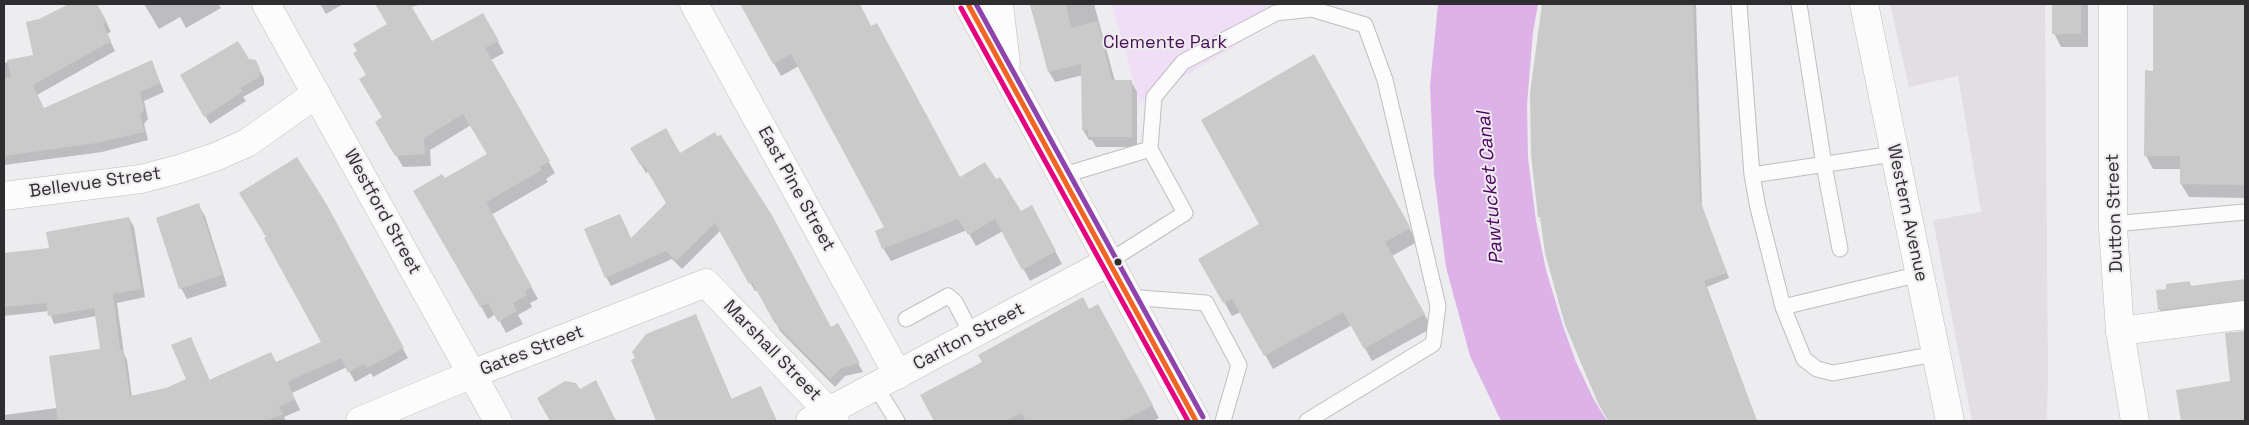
<!DOCTYPE html>
<html>
<head>
<meta charset="utf-8">
<style>
	body { margin:0 }
	#map { position:relative; width:2249px; height:425px; overflow:hidden; background:#edecee; font-family:"Space Grotesk",sans-serif }
	canvas { display:block }
	.frame { position:absolute; inset:0; border:5px solid #2f2d2f; pointer-events:none }
</style>
</head>
<body>
<div id="map">
<canvas width="2249" height="425"></canvas>
<div class="frame"></div>
</div>
<script>
const g = document.querySelector('canvas').getContext('2d');
g.lineJoin = 'round';
function fillPath(path, color) { g.fillStyle = color; g.fill(path, 'evenodd'); }
const shape = rows => new Path2D(rows.map(r => 'M' + r).join(''));
function strokePath(path, color, width, dash) { g.strokeStyle = color; g.lineWidth = width; g.lineCap = dash ? 'butt' : 'round'; g.setLineDash(dash || []); g.stroke(path); }
function write(font, color, halo, rows, align = 'center') {
  g.font = font + ' "Space Grotesk",sans-serif'; g.lineWidth = 4; g.setLineDash([]); g.textBaseline = 'middle'; g.strokeStyle = halo; g.fillStyle = color; for (const [text, x, y, turn = 0] of rows) {
    g.save(); g.translate(x, y); g.rotate((+turn || 0) * Math.PI / 180); g.textAlign = isNaN(turn) ? turn : align; if (halo) g.strokeText(text, 0, 0); g.fillText(text, 0, 0); g.restore();
  }
}
fillPath(shape([
	[1890,4,2045,4,2048,373,2047,421,1972,421,1933,220,1981,212,1958,76,1909,87]
]), '#e3dee3');
fillPath(shape([
	[1112,4,1287,4,1280,19,1140,103]
]), '#efdef5');
fillPath(shape([
	[1438,4,1538,4,1533,32,1527,104,1528,158,1536,221,1546,270,1563,326,1576,362,1594,400,1607,421,1501,421,1470,356,1446,267,1434,175,1430,86]
]), '#dcb2e9');
fillPath(shape([
	[72,4,92,4,103,15,111,32,107,34,115,51,37,95,44,110,152,62,164,92,144,101,148,119,144,124,148,140,102,152,4,165,4,63,35,55,39,20],
	[144,4,218,4,221,8,186,28,180,17,159,29],
	[320,4,343,4,326,14],
	[377,4,422,4,411,7,432,42,483,14,504,53,491,60,555,173,546,179,548,182,491,215,538,299,530,303,532,307,518,315,523,324,506,333,496,314,488,319,415,191,444,180,488,155,471,125,430,150,431,166,403,167,377,122,384,118,367,75,389,24],
	[741,4,858,4,960,178,995,181,1020,212,1038,219,1062,264,1030,281,1003,231,976,246,967,230,891,261,883,248,886,228,799,66,781,76],
	[1030,4,1094,4,1115,81,1131,81,1137,92,1137,147,1096,147,1092,140,1089,140,1083,130,1083,75,1055,82,1049,72],
	[1543,4,1696,4,1702,207,1729,278,1707,287,1757,421,1609,421,1587,377,1566,325,1532,93],
	[2054,4,2088,4,2088,47,2061,47,2054,33],
	[2155,4,2245,4,2245,198,2189,197,2181,184,2181,169,2153,169,2146,156,2154,72],
	[1314,56,1416,240,1417,242,1392,256,1432,328,1372,361,1352,325,1273,369,1241,312,1232,316,1200,259,1261,225],
	[248,60,255,62,264,78,264,85,243,97,246,101,210,124,181,75],
	[632,149,679,155,831,328,837,325,863,372,845,376,835,387,780,331,758,290,755,291,721,230,682,269,672,259,611,286,606,277,620,215,631,239,668,203,649,171,646,173],
	[198,205,205,216,227,286,187,299,181,288],
	[332,217,408,358,373,377,371,373,355,382,347,367,292,393,300,410,284,417,286,421,192,421,176,385,187,380,191,338,210,381,276,363,323,342],
	[129,218,134,227,145,297,117,303,124,354,127,360,132,397,155,401,160,421,4,421,4,415,57,408,101,350,96,316,54,324,49,311,4,316,4,254,51,249],
	[2245,280,2245,310,2165,320,2160,310,2158,291,2168,290,2189,282,2192,287],
	[1089,310,1105,318,1159,418,1153,421,935,421,922,396],
	[696,316,732,400,760,387,777,421,657,421,633,360],
	[2245,331,2245,421,2182,421,2177,391,2231,382,2226,334],
	[600,390,616,421,552,421,539,398,580,391]
]), '#0003');
fillPath(shape([
	[69,4,97,4,107,22,103,24,111,41,33,85,44,108,152,60,160,83,140,92,144,110,140,115,144,132,96,143,4,156,4,78,11,77,7,60,33,55,26,22,39,19],
	[375,4,410,4,432,41,483,13,499,41,485,48,550,161,540,167,542,170,486,202,532,287,525,291,527,295,513,303,517,311,498,322,488,303,480,307,413,191,442,174,445,178,487,154,463,114,424,138,425,154,395,156,375,122,382,117,359,79,366,75,353,53,357,51,353,44,387,24],
	[740,4,860,4,871,26,877,23,960,177,985,162,996,179,1000,177,1021,211,1032,205,1056,251,1022,270,995,219,968,235,958,219,882,249,875,231,884,227,791,54,773,64],
	[1030,4,1066,4,1071,28,1097,21,1112,80,1132,80,1132,137,1088,137,1088,130,1082,130,1081,64,1048,72],
	[1542,4,1693,4,1700,200,1727,273,1704,281,1757,421,1608,421,1598,403,1565,325,1545,253,1540,217,1538,217,1531,155,1530,93],
	[2052,4,2081,4,2081,34,2052,34],
	[2153,4,2245,4,2245,185,2180,184,2180,156,2144,156,2145,70,2153,71],
	[238,41,249,59,256,60,260,69,259,77,240,88,242,92,204,117,180,75],
	[1314,54,1409,225,1410,228,1385,242,1425,314,1364,349,1343,312,1264,356,1232,299,1223,303,1198,259,1259,224,1201,120],
	[666,128,680,153,715,132,717,136,721,135,773,217,831,327,838,323,860,363,841,368,830,379,774,322,752,282,749,284,715,223,676,261,666,251,605,278,584,229,620,214,631,238,666,203,643,164,640,165,630,148],
	[297,157,327,205,404,348,367,368,364,364,348,373,341,358,291,380,288,383,295,399,279,407,283,414,266,421,58,421,49,356,100,349,94,308,48,316,46,303,4,307,4,253,49,248,46,232,129,217,141,289,113,294,120,350,123,350,130,396,166,388,186,379,171,345,191,337,209,380,271,352,276,362,321,342,264,238,266,237,239,193],
	[199,203,222,275,179,289,156,218],
	[2245,279,2245,300,2158,310,2156,290,2166,289,2166,284,2190,281,2190,286],
	[1083,297,1089,309,1098,304,1153,405,1123,421,1026,421,1021,413,1006,421,934,421,920,395,982,362,978,355],
	[696,314,731,399,761,386,777,421,656,421,631,360,635,358,632,352,646,334],
	[2245,331,2245,421,2181,421,2176,390,2230,381,2225,333],
	[596,380,616,421,550,421,537,398,565,381,576,383,580,389]
]), '#cacacb');
const service = shape([
	[1739,4,1752,175,1894,154],
	[1799,4,1824,165,1840,249],
	[1150,149,1154,97,1183,62,1276,13,1312,9,1365,25,1385,80,1438,306,1433,344,1307,421],
	[1752,175,1758,208,1783,307,1804,359,1817,369,1833,373,1935,354],
	[1061,176,1150,149,1185,213,1108,262],
	[2113,224,2245,212],
	[1127,297,1206,303,1239,365,1223,421],
	[1783,307,1920,274],
	[906,319,948,296,955,302,972,335],
	[876,387,897,421]
]);
const minor = shape([
	[694,4,898,375],
	[1864,4,1950,421],
	[4,196,141,179,179,169,215,157,247,143,316,94],
	[2120,331,2245,315],
	[360,421,472,374,706,283,829,412,835,421],
	[810,421,1108,262]
]);
const tertiary = shape([
	[2113,4,2113,228,2120,331,2135,421]
]);
const secondary = shape([
	[266,4,498,421],
	[968,4,1196,421],
	[999,4,1006,64]
]);
strokePath(service, '#bfbec0', 17);
strokePath(minor, '#bfbec0', 29);
strokePath(tertiary, '#bfbec0', 29);
strokePath(secondary, '#bfbec0', 29);
strokePath(service, '#fcfcfc', 15);
strokePath(minor, '#fcfcfc', 28);
strokePath(tertiary, '#fcfcfc', 28);
strokePath(secondary, '#fcfcfc', 28);
strokePath(shape([
	[968,4,1196,421]
]), '#f26522', 5);
strokePath(shape([
	[961,8,1188,421]
]), '#e5007d', 5);
strokePath(shape([
	[976,4,1203,417]
]), '#8e44ad', 5);
for (const [x, y, r, color] of [
	[1118,262,4.5,"#2f2d2f"]
]) { const dot = new Path2D(); dot.arc(x, y, r, 0, 2 * Math.PI); g.fillStyle = color; g.fill(dot); strokePath(dot, '#eeebef', 2); }
write('18px', '#481157', '#eeebef', [
	["Clemente Park",1165,43]
]);
write('18px', '#2f2d2f', '#eeebef', [
	["Bellevue Street",95,183,-8],
	["East Pine Street",796,189,61],
	["Westford Street",382,212,61],
	["Western Avenue",1907,213,78],
	["Dutton Street",2115,213,-92],
	["Carlton Street",969,337,-28],
	["Gates Street",532,351,-21],
	["Marshall Street",772,351,46]
]);
write('italic 19px', '#4f0063', '#eeebef', [
	["Pawtucket Canal",1491,188,-95]
]);
</script>
</body>
</html>
